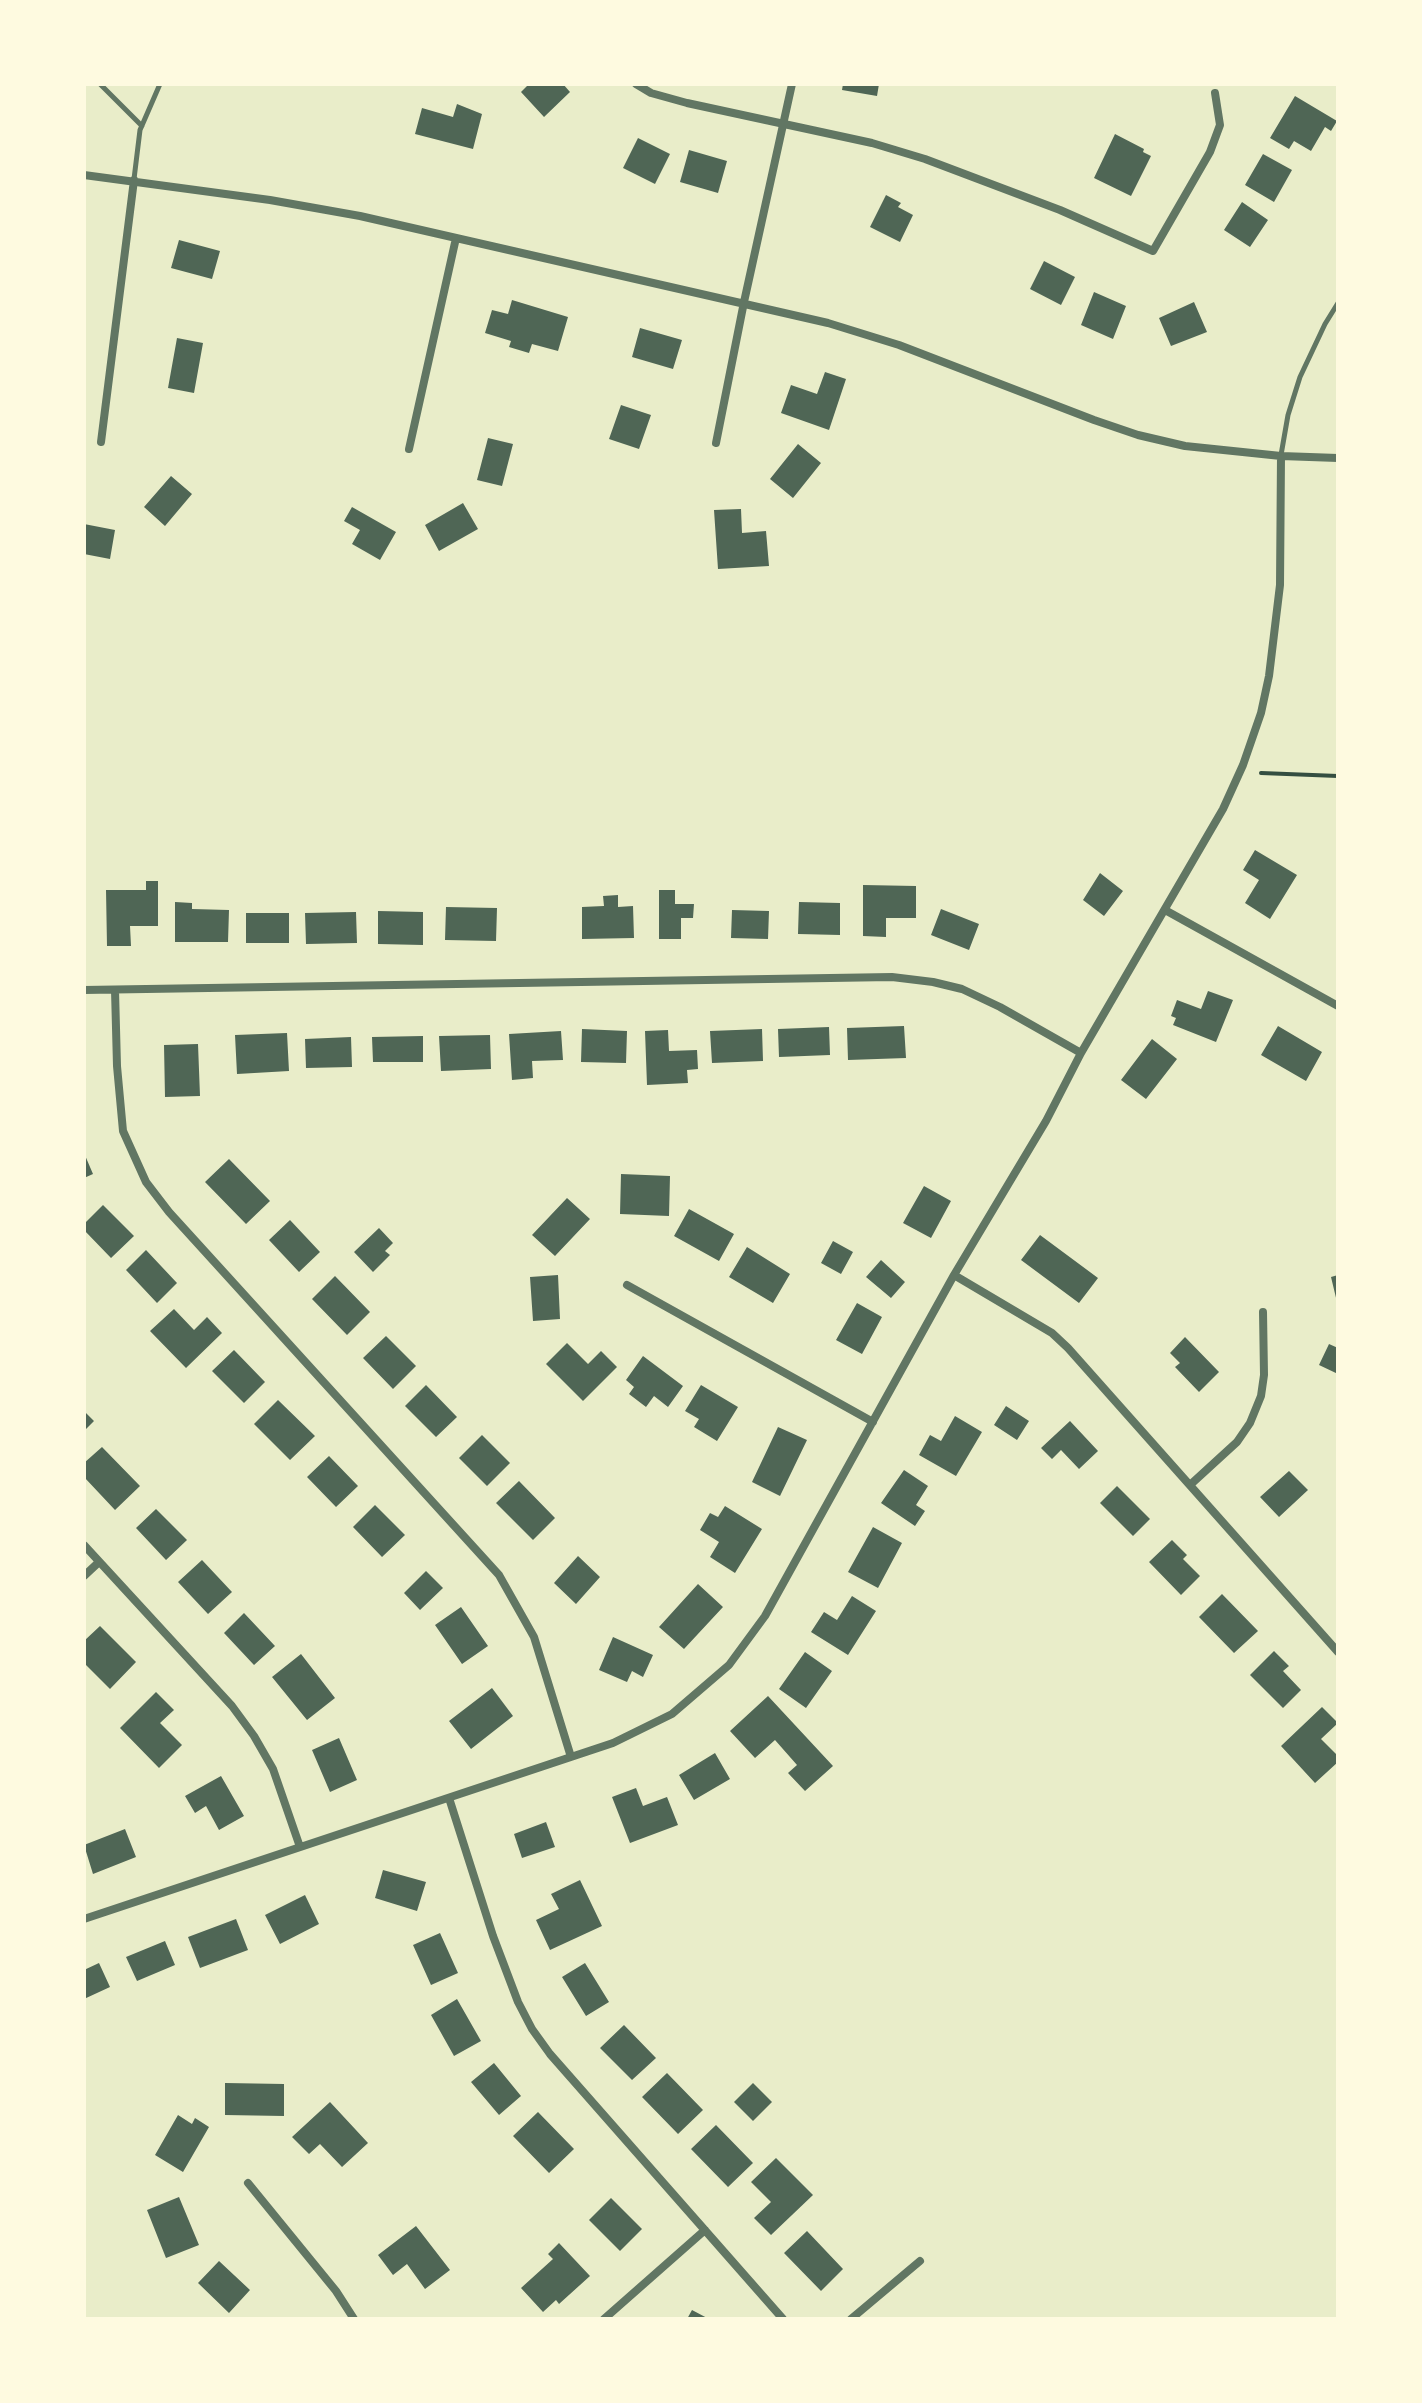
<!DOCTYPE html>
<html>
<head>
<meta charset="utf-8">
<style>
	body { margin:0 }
	#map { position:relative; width:1422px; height:2403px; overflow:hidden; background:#e9edc9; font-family:"DM Sans",sans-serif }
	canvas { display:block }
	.frame { position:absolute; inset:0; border:86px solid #fefae0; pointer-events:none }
</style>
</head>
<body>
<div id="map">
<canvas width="1422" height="2403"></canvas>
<div class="frame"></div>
</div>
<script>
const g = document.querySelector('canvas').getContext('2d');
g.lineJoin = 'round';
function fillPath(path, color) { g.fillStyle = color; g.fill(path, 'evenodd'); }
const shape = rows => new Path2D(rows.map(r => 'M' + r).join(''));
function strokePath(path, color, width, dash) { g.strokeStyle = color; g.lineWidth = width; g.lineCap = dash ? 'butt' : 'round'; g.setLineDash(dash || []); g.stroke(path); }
fillPath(shape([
	[529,84,563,84,570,92,544,117,521,92],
	[843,84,879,84,877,96,842,90],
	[1295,96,1337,121,1331,131,1325,127,1311,151,1294,141,1289,149,1270,138],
	[457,104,482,114,473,149,415,134,422,108,453,117],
	[1115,134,1144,149,1143,152,1151,156,1131,196,1094,178],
	[638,138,670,154,655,184,623,168],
	[689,150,727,161,718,193,680,182],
	[1263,154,1292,170,1274,202,1245,185],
	[886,195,901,203,898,207,913,215,900,242,870,227],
	[1242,202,1268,220,1250,247,1224,230],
	[179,240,220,251,212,279,171,268],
	[1044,261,1075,277,1061,305,1030,289],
	[1094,292,1126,306,1113,339,1081,325],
	[512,300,568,317,558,351,532,344,529,353,509,347,511,341,485,333,492,310,508,314],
	[1194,302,1207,332,1171,346,1159,318],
	[640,328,682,340,673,369,632,357],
	[177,338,203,343,194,393,168,388],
	[825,372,846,379,829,430,781,413,791,385,817,394],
	[621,405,651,415,639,449,609,439],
	[488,438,513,444,502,486,477,480],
	[798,444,821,463,793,498,770,479],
	[171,476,192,494,165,526,144,507],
	[463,503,478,529,439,551,425,525],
	[352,507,396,532,380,560,352,544,360,530,344,521],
	[741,509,742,533,766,531,769,566,718,569,714,510],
	[84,524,115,530,110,559,84,554],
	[1255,850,1297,875,1270,919,1245,903,1259,880,1243,870],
	[1100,873,1123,891,1104,916,1083,900],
	[146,881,158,881,158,926,130,926,131,946,107,946,106,890,146,890],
	[863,885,916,886,916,918,886,918,886,937,863,936],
	[659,890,675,890,675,904,694,904,693,918,681,918,681,939,659,939],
	[618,895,618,907,633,906,634,938,582,939,582,907,604,906,603,896],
	[175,902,192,903,192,909,229,910,228,942,175,942],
	[799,902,840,903,840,935,798,934],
	[446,907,497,908,496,941,445,940],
	[941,909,979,924,969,950,931,935],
	[732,910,769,911,768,939,731,938],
	[378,911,423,912,423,945,378,944],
	[356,912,357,943,306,944,305,913],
	[246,913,289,913,289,943,246,943],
	[1208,991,1233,1000,1216,1042,1173,1025,1176,1018,1171,1016,1177,1000,1201,1009],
	[904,1026,906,1058,848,1060,847,1028],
	[1278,1026,1322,1052,1306,1081,1261,1055],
	[829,1027,830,1055,779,1057,778,1029],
	[582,1029,627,1031,626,1063,581,1062],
	[762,1029,763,1061,712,1063,710,1031],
	[668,1030,669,1051,697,1050,698,1069,687,1070,688,1083,647,1085,645,1031],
	[561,1031,563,1060,532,1061,533,1078,512,1080,509,1034],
	[287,1033,289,1071,237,1074,235,1035],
	[490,1035,491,1069,441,1071,439,1036],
	[423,1036,423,1062,373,1062,372,1037],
	[351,1037,352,1067,306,1068,305,1039],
	[1152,1039,1177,1059,1146,1099,1121,1080],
	[198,1044,200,1096,165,1097,164,1045],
	[84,1153,93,1174,84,1178],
	[229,1159,270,1201,246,1224,205,1182],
	[621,1174,670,1176,669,1216,620,1214],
	[924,1186,951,1201,931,1238,903,1223],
	[567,1198,590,1219,555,1256,532,1235],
	[103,1205,134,1236,111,1258,84,1230,84,1224],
	[689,1209,734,1234,719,1261,674,1236],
	[290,1220,320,1252,299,1272,269,1240],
	[379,1228,393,1243,385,1251,390,1255,373,1272,354,1252],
	[1040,1235,1098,1278,1079,1303,1021,1260],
	[833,1241,853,1252,841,1274,821,1263],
	[747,1247,790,1274,773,1303,729,1277],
	[146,1250,177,1283,157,1303,126,1270],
	[881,1260,905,1282,891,1298,866,1277],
	[558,1275,560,1319,533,1321,530,1277],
	[1338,1275,1338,1302,1337,1302,1331,1277],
	[335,1276,370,1312,347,1335,312,1299],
	[857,1303,882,1317,862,1354,836,1340],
	[174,1309,194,1330,207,1317,222,1333,186,1368,150,1331],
	[386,1336,416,1366,393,1389,363,1358],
	[1185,1337,1219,1372,1199,1392,1175,1367,1180,1363,1170,1353],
	[567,1343,588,1364,601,1351,617,1367,583,1401,546,1364],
	[1329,1344,1338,1348,1338,1374,1319,1365],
	[234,1350,265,1382,244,1403,212,1371],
	[643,1356,683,1386,668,1407,654,1396,646,1407,629,1394,634,1387,626,1380],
	[426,1385,457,1417,436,1437,405,1406],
	[701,1385,738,1407,717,1441,694,1427,699,1419,685,1411],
	[278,1400,315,1436,290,1460,254,1424],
	[1006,1406,1029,1421,1017,1440,994,1425],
	[84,1411,94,1421,84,1431],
	[955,1416,982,1432,956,1476,919,1455,930,1435,941,1441],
	[1070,1421,1098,1451,1079,1469,1061,1450,1052,1459,1041,1448],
	[778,1427,807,1440,780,1496,752,1482],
	[482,1435,510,1463,487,1486,459,1458],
	[102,1447,140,1486,115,1510,84,1477,84,1463],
	[329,1456,358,1486,336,1507,307,1477],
	[904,1470,928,1486,916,1505,925,1511,915,1526,881,1503],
	[1289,1471,1308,1490,1279,1517,1260,1497],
	[519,1481,555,1518,533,1540,496,1503],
	[1117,1486,1150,1519,1133,1536,1100,1503],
	[375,1505,405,1535,382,1557,353,1527],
	[725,1506,762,1529,735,1573,710,1557,719,1542,700,1530,710,1513,718,1517],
	[156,1509,187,1540,166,1560,136,1528],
	[873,1527,902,1543,878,1588,848,1572],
	[1172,1540,1187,1555,1183,1559,1200,1576,1181,1595,1149,1562],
	[578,1556,600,1577,576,1604,554,1583],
	[202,1560,232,1592,208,1614,178,1582],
	[426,1571,443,1588,420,1610,404,1593],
	[698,1584,723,1607,684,1649,659,1627],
	[1222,1594,1258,1631,1234,1653,1199,1617],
	[852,1596,876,1611,848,1655,811,1632,824,1612,837,1620],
	[461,1607,488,1646,462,1664,435,1625],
	[244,1613,275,1646,254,1665,224,1633],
	[100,1626,136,1662,110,1689,84,1663,84,1641],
	[613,1637,653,1655,643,1677,632,1671,627,1682,599,1670],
	[1274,1651,1289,1666,1283,1671,1301,1690,1283,1708,1250,1675],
	[805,1652,832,1671,806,1708,779,1689],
	[301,1654,335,1698,307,1720,272,1677],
	[492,1688,513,1716,471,1749,449,1721],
	[156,1692,174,1710,160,1723,182,1745,159,1768,120,1728],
	[768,1696,833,1766,805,1791,788,1773,797,1765,775,1740,755,1758,730,1731],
	[1322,1707,1338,1723,1321,1739,1338,1756,1338,1762,1315,1783,1281,1746],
	[339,1738,357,1780,330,1792,312,1750],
	[715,1753,730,1779,694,1800,679,1775],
	[221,1776,244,1816,219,1830,206,1806,195,1813,185,1796],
	[636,1788,643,1806,667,1797,678,1825,630,1843,612,1797],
	[546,1822,555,1847,522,1858,514,1834],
	[125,1829,136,1857,93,1874,84,1845],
	[383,1870,426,1882,417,1911,375,1898],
	[580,1880,602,1926,550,1950,536,1920,559,1909,551,1894],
	[305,1895,319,1924,280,1944,265,1915],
	[236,1919,248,1950,200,1968,188,1937],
	[440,1933,458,1973,431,1985,413,1945],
	[165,1941,175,1965,137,1981,126,1957],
	[99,1963,110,1987,84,1999,84,1970],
	[585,1963,609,2002,586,2016,562,1977],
	[457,1999,481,2041,454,2056,431,2015],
	[624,2025,656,2058,632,2080,600,2048],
	[494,2063,521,2096,499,2115,471,2082],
	[667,2073,703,2110,678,2134,642,2097],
	[225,2083,284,2084,284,2116,225,2115],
	[753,2083,772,2102,753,2121,734,2102],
	[330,2102,368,2143,342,2167,320,2144,309,2154,292,2137],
	[538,2112,574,2149,549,2173,513,2136],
	[178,2115,192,2124,195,2118,209,2127,183,2172,155,2155],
	[716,2125,753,2163,728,2187,691,2149],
	[776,2158,813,2195,771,2235,754,2218,771,2202,751,2182],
	[179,2197,199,2245,166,2258,147,2210],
	[611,2198,642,2229,620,2251,589,2220],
	[416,2226,450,2270,425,2289,407,2264,393,2275,378,2255],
	[807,2231,843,2269,821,2291,784,2253],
	[559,2243,590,2276,559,2304,556,2300,543,2312,521,2288,553,2259,548,2254],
	[219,2261,250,2290,229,2313,198,2283],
	[692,2310,709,2319,687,2319]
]), '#4f6655');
strokePath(shape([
	[1261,773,1338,776]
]), '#344e41', 4);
strokePath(shape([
	[100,84,142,126],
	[134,179,140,130,160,84],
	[1281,455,1288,415,1300,377,1325,324,1338,303]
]), '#617663', 5);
strokePath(shape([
	[636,84,651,93,687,103,872,143,925,159,1060,210,1153,251,1210,152,1220,125,1215,93],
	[84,175,270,200,360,216,828,323,899,345,1094,420,1138,435,1185,446,1281,456,1338,458],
	[101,442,134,180],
	[716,443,744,302,792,84],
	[409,449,456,238],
	[1165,910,1338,1006],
	[84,990,892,977,933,982,962,989,1000,1007,1081,1053],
	[115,990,117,1066,123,1131,146,1182,169,1212,499,1575,534,1637,571,1757],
	[954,1275,1052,1333,1068,1348,1338,1652],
	[627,1285,873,1422],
	[1190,1485,1237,1442,1250,1423,1261,1396,1264,1375,1263,1312],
	[84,1545,232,1706,254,1736,273,1769,300,1847],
	[84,1576,99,1562],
	[449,1798,493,1936,518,2002,532,2029,550,2054,783,2319],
	[84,1919,613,1743,672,1714,729,1665,765,1616,954,1275,1046,1121,1081,1053,1223,809,1243,765,1261,713,1269,676,1280,585,1281,456],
	[248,2183,336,2291,354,2319],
	[604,2319,705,2230],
	[851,2319,920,2261]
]), '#617663', 8);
</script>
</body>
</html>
